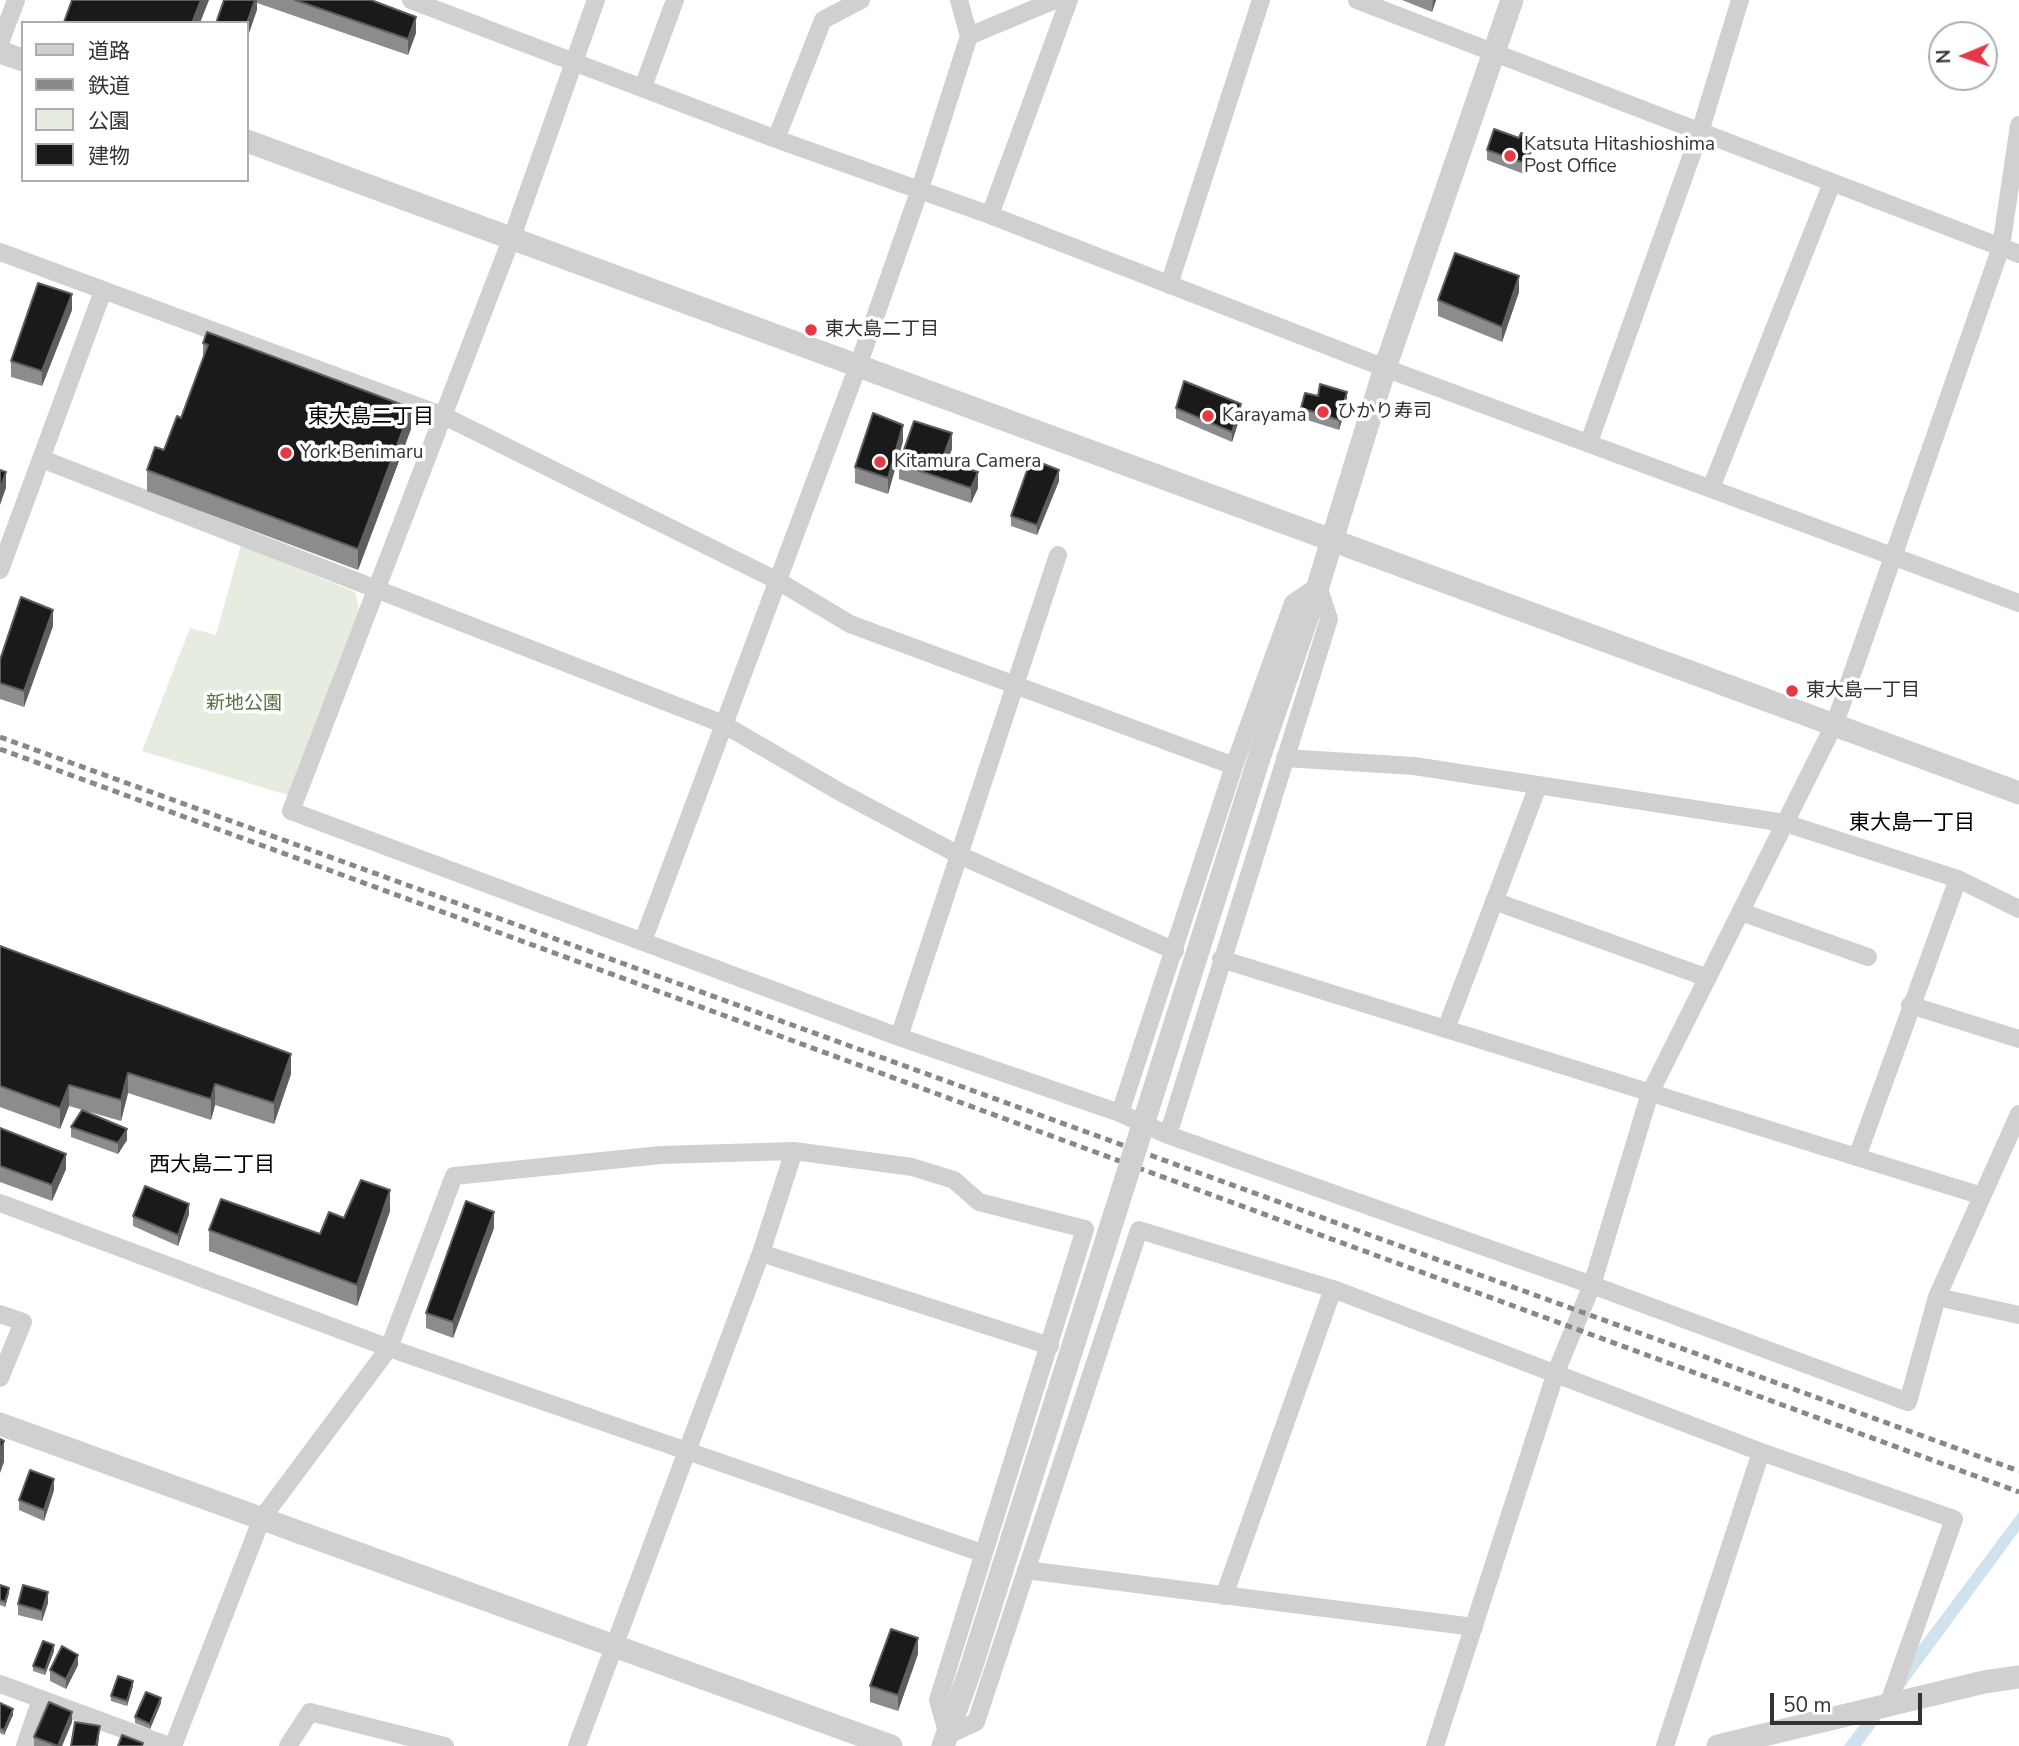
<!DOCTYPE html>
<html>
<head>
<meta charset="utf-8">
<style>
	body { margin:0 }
	#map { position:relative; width:2019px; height:1746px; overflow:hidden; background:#fff; font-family:"Nunito Sans","Noto Sans JP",sans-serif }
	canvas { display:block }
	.legend { position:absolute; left:21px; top:21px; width:228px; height:161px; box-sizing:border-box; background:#fff; border:2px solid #adadad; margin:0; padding:9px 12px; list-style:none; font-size:21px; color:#333 }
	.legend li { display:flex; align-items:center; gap:14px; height:35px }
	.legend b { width:35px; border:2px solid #adadad }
	.north { position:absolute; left:1928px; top:21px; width:70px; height:70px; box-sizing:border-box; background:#fff; border:2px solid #adadad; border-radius:50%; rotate:268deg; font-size:19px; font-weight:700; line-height:28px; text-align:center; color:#333 }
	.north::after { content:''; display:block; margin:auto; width:24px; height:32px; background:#e63946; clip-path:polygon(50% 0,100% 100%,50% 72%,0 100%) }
	.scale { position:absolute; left:1770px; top:1693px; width:152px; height:32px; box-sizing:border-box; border:4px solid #333; border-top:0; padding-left:9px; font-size:21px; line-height:24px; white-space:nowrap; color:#333; -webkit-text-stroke:5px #fff; paint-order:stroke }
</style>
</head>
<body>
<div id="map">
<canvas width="2019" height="1746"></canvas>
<ul class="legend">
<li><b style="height:9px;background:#d0d0d0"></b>道路</li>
<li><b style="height:9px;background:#888"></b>鉄道</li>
<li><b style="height:19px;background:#e6ecdf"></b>公園</li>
<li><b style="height:19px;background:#1a1a1a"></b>建物</li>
</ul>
<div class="north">N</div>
<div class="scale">50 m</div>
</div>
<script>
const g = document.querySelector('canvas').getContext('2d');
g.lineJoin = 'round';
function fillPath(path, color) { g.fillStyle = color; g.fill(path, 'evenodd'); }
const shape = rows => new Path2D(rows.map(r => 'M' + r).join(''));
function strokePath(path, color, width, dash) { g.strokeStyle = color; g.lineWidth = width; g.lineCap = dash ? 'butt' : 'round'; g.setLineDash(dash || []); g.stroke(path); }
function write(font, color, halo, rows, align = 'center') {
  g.font = font + ' "Nunito Sans","Noto Sans JP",sans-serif'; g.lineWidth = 7; g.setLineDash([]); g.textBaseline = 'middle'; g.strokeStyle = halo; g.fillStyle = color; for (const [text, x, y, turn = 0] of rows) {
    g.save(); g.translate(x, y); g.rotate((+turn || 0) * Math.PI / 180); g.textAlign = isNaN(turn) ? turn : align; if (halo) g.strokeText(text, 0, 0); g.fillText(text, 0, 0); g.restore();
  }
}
fillPath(shape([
	[241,545,355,592,359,609,288,795,142,751,190,628,216,635]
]), '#e6ecdf');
fillPath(shape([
	[2019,1512,2019,1531,1861,1746,1844,1746]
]), '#cfe2ee');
strokePath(shape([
	[411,0,776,139,990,215,1385,368,2019,603],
	[596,0,512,237,291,811,899,1037,1120,1113,1168,1135,1592,1285,1908,1402,1937,1297,2019,1114],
	[1357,0,2019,254],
	[969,36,1055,0],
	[0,43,16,0],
	[643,87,675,0],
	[776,139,823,20,861,0],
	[990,215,1069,0],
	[0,252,444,416,778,581,850,624,1234,766],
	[1169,285,1261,0],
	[1589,442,1700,132,1740,0],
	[42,459,723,724,840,792,959,855,1175,951],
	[1711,488,1832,183],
	[0,570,103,291],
	[1285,758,1414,766,1785,823,1958,879,2019,909],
	[1494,901,1708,978],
	[1741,912,1868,957],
	[643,941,858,366,920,189,969,36,959,0],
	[1221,959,1982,1196],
	[1910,1005,2019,1039],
	[1446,1029,1538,786],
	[899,1037,1058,555],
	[1120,1113,1234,766,1293,603,1318,586,1329,619,1168,1135],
	[1857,1157,1958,879],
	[0,1203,389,1348,982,1553],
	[761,1253,1050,1346],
	[1937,1297,2019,1315],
	[0,1314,23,1322,0,1378],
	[1026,1570,1474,1627],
	[1224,1596,1333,1289],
	[0,1684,169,1746],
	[25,1746,41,1699],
	[173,1746,262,1518,389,1348,454,1176,661,1155,794,1151,912,1167,954,1180,979,1202,1085,1229,938,1700,948,1735,976,1722,1139,1230,1333,1289,1761,1452,1954,1519,1888,1705],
	[288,1746,310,1712,445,1746],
	[577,1746,761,1253,794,1151],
	[1435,1746,1556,1372,1592,1285,1650,1093,1835,723,2001,247,2019,125],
	[1665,1746,1761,1452]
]), '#d0d0d0', 18);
strokePath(shape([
	[0,52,23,60],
	[247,141,2019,793],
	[1261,752,1318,586,1385,368,1512,0],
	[0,1424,891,1746],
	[943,1746,971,1668],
	[1718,1746,1984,1682,2019,1677]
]), '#d0d0d0', 23);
strokePath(shape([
	[0,737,2019,1471],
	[0,749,2019,1492]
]), '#888', 5, [7, 5]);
strokePath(shape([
	[971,1668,1261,752]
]), '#d0d0d0', 23);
fillPath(shape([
	[224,0,371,0,416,33,408,55,257,3,257,10],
	[1402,0,1436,0,1432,12],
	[1533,148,1524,174,1487,160,1487,150],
	[1519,292,1502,342,1438,316,1438,300],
	[72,310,42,386,11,377,11,361],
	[203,343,411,429,358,570,147,491,147,470,164,450,181,418,203,360],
	[1347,403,1339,430,1301,418,1301,408],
	[1176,408,1241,414,1232,442,1176,418],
	[903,441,888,494,855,483,855,467],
	[952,449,947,462,978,488,971,503,899,479,899,464],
	[1059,481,1037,535,1011,526,1011,516],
	[53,626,24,707,0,699,0,660],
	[0,946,291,1074,274,1124,215,1105,211,1120,128,1093,121,1121,69,1106,60,1129,0,1107],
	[71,1127,127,1140,118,1154,71,1137],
	[0,1128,66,1169,52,1201,0,1182],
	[390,1211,357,1306,209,1251,209,1230,320,1234,344,1218],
	[189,1214,178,1246,133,1226,133,1216],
	[494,1228,453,1338,426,1328,426,1313],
	[54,1490,44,1521,19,1510,19,1500],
	[0,1585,9,1593,5,1607,0,1605],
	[48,1603,42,1621,18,1615,18,1604],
	[54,1651,45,1675,33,1671,33,1666],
	[918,1654,898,1711,870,1702,870,1686],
	[78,1665,66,1689,50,1681,50,1670],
	[133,1686,127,1706,111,1701,111,1696],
	[0,1703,13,1715,4,1735,0,1733],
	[161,1703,150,1729,135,1723,135,1717],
	[72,1722,62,1746,34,1746,34,1737]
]), '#8c8c8c');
fillPath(shape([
	[201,0,209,0,200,23,192,23],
	[255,0,257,0,257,10,247,39,247,23],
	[1433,0,1436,0,1432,12],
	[416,17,416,33,408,55,408,39],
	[1533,137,1533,148,1524,174,1524,163],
	[1519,276,1519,292,1502,342,1502,327],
	[72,294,72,310,42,386,42,371],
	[1347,392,1347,403,1339,430,1339,420],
	[1241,404,1241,414,1232,442,1232,432],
	[411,408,411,429,358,570,358,549],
	[903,425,903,441,888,494,888,478],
	[952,433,952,449,942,476,942,460],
	[1059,470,1059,481,1037,535,1037,525],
	[6,472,6,488,0,505,0,489],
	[978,472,978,488,971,503,971,488],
	[53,610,53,626,24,707,24,691],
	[291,1054,291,1074,274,1124,274,1103],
	[128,1073,128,1093,121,1121,121,1100],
	[215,1084,215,1105,211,1120,211,1099],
	[69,1085,69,1106,60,1129,60,1108],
	[127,1129,127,1140,118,1154,118,1143],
	[66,1154,66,1169,52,1201,52,1185],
	[390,1190,390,1211,357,1306,357,1285],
	[189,1204,189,1214,178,1246,178,1235],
	[494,1212,494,1228,453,1338,453,1322],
	[4,1441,4,1462,0,1473,0,1452],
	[54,1479,54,1490,44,1521,44,1510],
	[9,1588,9,1593,5,1607,5,1602],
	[48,1592,48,1603,42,1621,42,1611],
	[918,1638,918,1654,898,1711,898,1695],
	[54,1645,54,1651,45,1675,45,1670],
	[78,1655,78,1665,66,1689,66,1679],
	[133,1681,133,1686,127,1706,127,1701],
	[161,1698,161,1703,150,1729,150,1724],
	[13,1709,13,1715,4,1735,4,1730],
	[72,1712,72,1722,62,1746,58,1746],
	[100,1726,98,1746,96,1746]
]), '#5f5f5f');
const building = shape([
	[72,0,201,0,192,23,66,23,64,22,72,0],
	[224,0,255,0,247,23,216,23,224,0],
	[295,0,371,0,416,17,408,39,295,0],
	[1494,129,1519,138,1521,133,1533,137,1524,163,1487,150,1494,129],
	[1455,253,1519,276,1502,327,1438,300,1455,253],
	[38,283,72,294,42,371,11,361,38,283],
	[207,332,411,408,358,549,147,470,155,447,164,450,177,416,181,418,208,345,203,343,207,332],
	[1184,381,1241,404,1232,432,1176,408,1184,381],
	[1320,384,1347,392,1339,420,1301,408,1305,393,1318,396,1320,384],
	[873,413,903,425,888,478,855,467,873,413],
	[914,421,952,433,942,460,978,472,971,488,899,464,914,421],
	[1031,459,1059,470,1037,525,1011,516,1031,459],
	[0,470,6,472,0,489,0,470],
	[21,597,53,610,24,691,0,683,0,660,21,597],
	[0,946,291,1054,274,1103,215,1084,211,1099,128,1073,121,1100,69,1085,60,1108,0,1086,0,946],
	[82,1110,127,1129,118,1143,71,1127,82,1110],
	[0,1128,66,1154,52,1185,0,1166,0,1128],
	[361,1180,390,1190,357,1285,209,1230,221,1199,320,1234,329,1212,344,1218,361,1180],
	[145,1186,189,1204,178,1235,133,1216,145,1186],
	[466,1201,494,1212,453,1322,426,1313,466,1201],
	[0,1439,4,1441,0,1452,0,1439],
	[30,1470,54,1479,44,1510,19,1500,30,1470],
	[0,1585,9,1588,5,1602,0,1600,0,1585],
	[23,1585,48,1592,42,1611,18,1604,23,1585],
	[891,1629,918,1638,898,1695,870,1686,891,1629],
	[43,1641,54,1645,45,1670,33,1666,43,1641],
	[62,1646,78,1655,66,1679,50,1670,62,1646],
	[118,1676,133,1681,127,1701,111,1696,118,1676],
	[146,1692,161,1698,150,1724,135,1717,146,1692],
	[49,1702,72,1712,58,1746,34,1737,49,1702],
	[0,1703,13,1709,4,1730,0,1728,0,1703],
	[75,1722,100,1726,96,1746,71,1746,75,1722],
	[122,1735,143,1743,142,1746,118,1746,122,1735]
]);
fillPath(building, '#1a1a1a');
strokePath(building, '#5f5f5f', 2);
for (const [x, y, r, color] of [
	[1510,156,7,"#e63946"],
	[811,330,7,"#e63946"],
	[1323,412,7,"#e63946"],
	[1208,416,7,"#e63946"],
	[286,453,7,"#e63946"],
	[880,462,7,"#e63946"],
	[1792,691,7,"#e63946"]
]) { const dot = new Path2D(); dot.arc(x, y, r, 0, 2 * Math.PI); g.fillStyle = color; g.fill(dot); strokePath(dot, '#fff', 2.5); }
write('19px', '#333', '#fff', [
	["Katsuta Hitashioshima",1524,145],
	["Post Office",1524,167],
	["東大島二丁目",825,330],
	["ひかり寿司",1337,412],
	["Karayama",1222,416],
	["York Benimaru",300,453],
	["Kitamura Camera",894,462],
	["東大島一丁目",1806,691]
], 'left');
write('19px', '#56703f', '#fff', [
	["新地公園",244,704]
]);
write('21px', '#000', '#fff', [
	["東大島二丁目",371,418],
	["東大島一丁目",1912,824],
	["西大島二丁目",212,1166]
]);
</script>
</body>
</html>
